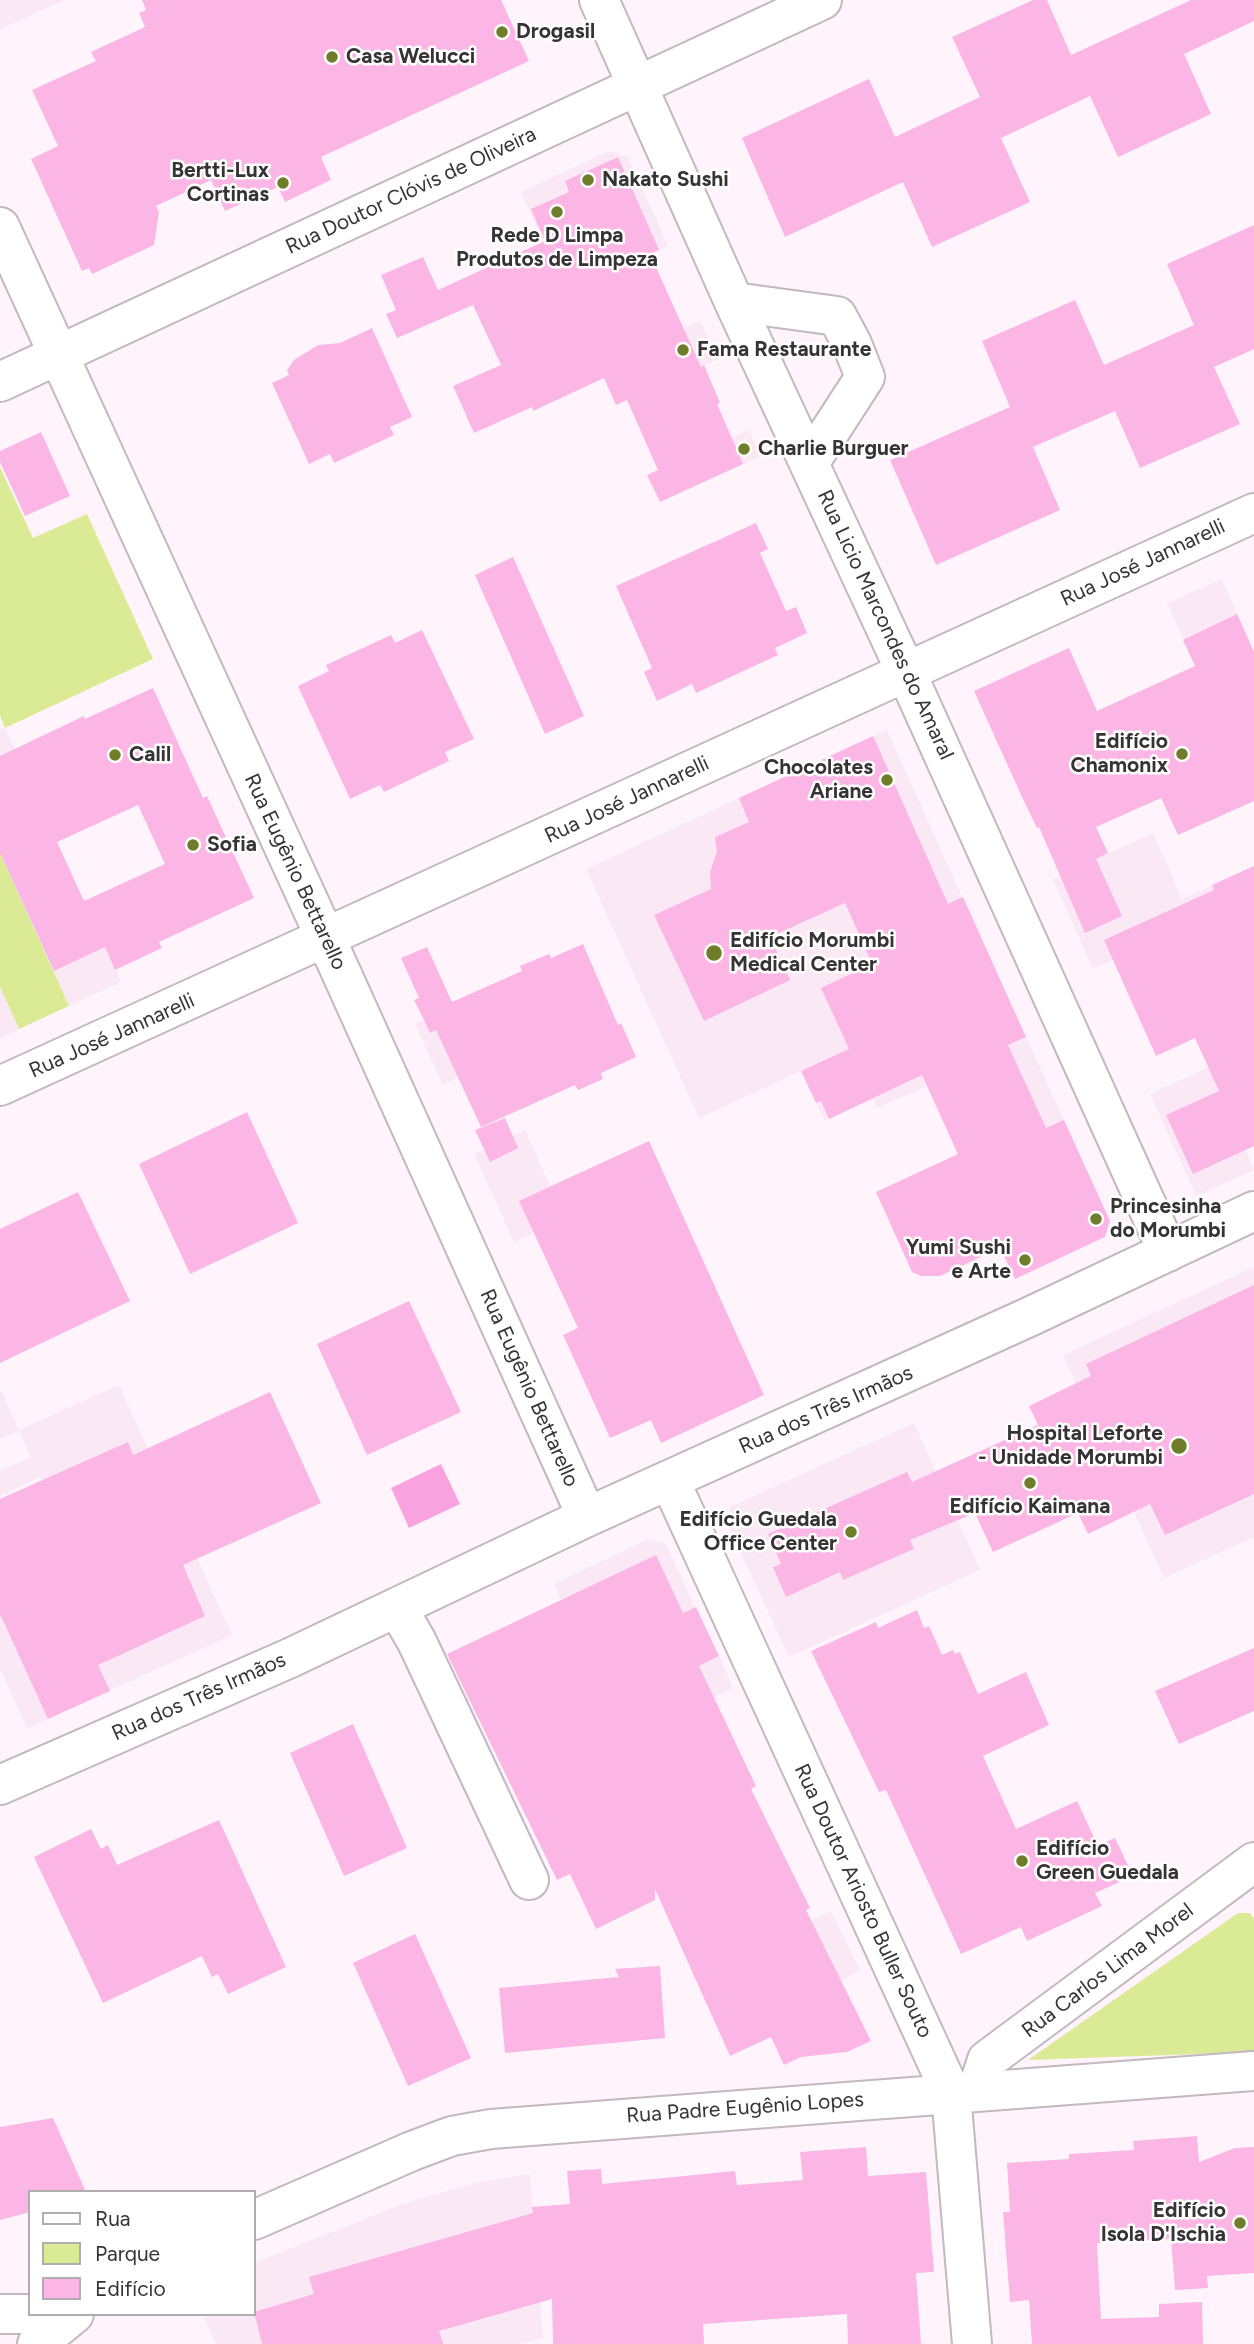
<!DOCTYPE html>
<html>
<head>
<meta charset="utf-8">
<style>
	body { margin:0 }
	#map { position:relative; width:1254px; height:2344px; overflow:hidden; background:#fff4fb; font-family:Figtree,sans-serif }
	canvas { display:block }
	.legend { position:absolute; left:28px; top:2190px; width:228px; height:126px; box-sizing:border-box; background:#fff; border:2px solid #afadae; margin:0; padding:9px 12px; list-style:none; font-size:21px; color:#373335 }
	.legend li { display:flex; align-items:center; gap:14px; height:35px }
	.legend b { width:35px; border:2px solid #afadae }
</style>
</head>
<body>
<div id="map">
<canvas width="1254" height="2344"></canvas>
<ul class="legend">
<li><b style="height:9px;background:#fff"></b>Rua</li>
<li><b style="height:19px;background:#dbeb95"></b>Parque</li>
<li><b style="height:19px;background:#fbb6e6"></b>Edifício</li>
</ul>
</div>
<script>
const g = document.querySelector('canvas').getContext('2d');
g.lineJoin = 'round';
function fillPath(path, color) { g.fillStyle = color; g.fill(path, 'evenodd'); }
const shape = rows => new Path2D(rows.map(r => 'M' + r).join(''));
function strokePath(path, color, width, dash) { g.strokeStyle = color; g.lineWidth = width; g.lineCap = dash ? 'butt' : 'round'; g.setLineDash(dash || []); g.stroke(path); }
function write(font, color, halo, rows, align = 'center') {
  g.font = font + ' Figtree,sans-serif'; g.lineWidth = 5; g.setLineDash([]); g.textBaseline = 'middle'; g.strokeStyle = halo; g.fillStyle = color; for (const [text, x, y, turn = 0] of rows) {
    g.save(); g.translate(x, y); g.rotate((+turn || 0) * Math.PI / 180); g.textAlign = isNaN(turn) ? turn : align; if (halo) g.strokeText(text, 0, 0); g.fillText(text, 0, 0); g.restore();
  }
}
fillPath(shape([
	[0,0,65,0,0,29],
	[609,151,628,157,668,246,566,292,521,192],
	[700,321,718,359,616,405,599,366],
	[749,430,761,456,660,502,647,475],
	[1222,579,1254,652,1254,796,1167,603],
	[5,728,121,982,69,1006,0,853,0,730],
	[887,730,972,919,923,941,838,753],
	[787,776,872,964,822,988,849,1049,1001,983,1064,1120,963,1166,927,1086,877,1108,872,1099,825,1121,801,1071,699,1118,586,869],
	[1153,833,1182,899,1254,866,1254,921,1223,910,1093,969,1053,879],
	[0,987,19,1029,0,1038],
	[466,1001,458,1077,443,1085,415,1024],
	[1209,1067,1254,1170,1196,1196,1150,1094],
	[525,1130,550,1186,599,1164,613,1196,514,1242,474,1154],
	[1254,1267,1254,1537,1164,1578,1063,1355],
	[119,1385,232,1635,27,1728,0,1668,0,1520,49,1497,40,1477,0,1496,0,1471,31,1457,19,1431,0,1439,0,1388,19,1430],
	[914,1423,980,1570,789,1657,728,1525,730,1507],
	[648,1539,666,1544,695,1607,589,1658,554,1584],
	[719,1656,733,1688,609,1746,595,1715],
	[831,1911,860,1971,762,2018,733,1957],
	[530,2174,543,2338,520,2344,216,2344,203,2314,254,2314,254,2263,405,2203,480,2182]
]), '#fae8f4');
fillPath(shape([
	[0,467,33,538,87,514,153,659,5,728,0,716],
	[0,853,69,1006,19,1029,0,987],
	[1238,1913,1250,1913,1254,1919,1254,2052,1028,2060]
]), '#dbeb95');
fillPath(shape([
	[441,1464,460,1504,409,1528,391,1488]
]), '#f8a3df');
fillPath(shape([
	[142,0,501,0,529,61,321,157,331,180,285,202,278,187,225,211,211,180,156,206,159,212,154,245,92,274,89,268,82,271,31,159,58,146,32,90,96,61,91,52,145,27,139,13,146,10],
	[1033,0,1047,0,1071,55,1191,0,1254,0,1254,21,1184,54,1211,114,1118,157,1090,96,1001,138,1030,202,932,247,903,182,785,237,742,138,869,79,895,137,980,97,952,37],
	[618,157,659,250,650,254,701,367,704,365,720,403,717,404,743,464,660,502,647,475,658,470,627,400,616,405,604,378,533,411,532,407,474,433,453,386,501,365,473,305,397,338,386,314,396,310,381,275,423,257,438,290,545,241,531,209,569,192,565,181],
	[1254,225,1254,349,1214,367,1240,424,1140,468,1115,411,1033,447,1060,510,936,565,890,460,1010,407,982,341,1075,300,1104,365,1194,325,1167,264],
	[372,328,412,417,390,427,394,435,334,463,330,454,309,464,272,383,289,375,287,370,294,360,318,345,340,343],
	[41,432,70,496,25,516,0,462,0,451],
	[756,523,768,549,760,553,786,611,796,607,807,633,775,648,778,655,696,693,692,684,657,701,644,672,652,668,616,586],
	[513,557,584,716,545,734,475,575],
	[1237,614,1254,652,1254,801,1178,835,1161,798,1096,827,1108,853,1096,859,1122,916,1085,933,1039,827,1037,828,1022,797,974,691,1069,648,1097,711,1195,666,1183,640],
	[422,630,474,739,445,752,449,761,384,792,380,785,350,799,298,686,329,671,326,665,391,635,395,643],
	[153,688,203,798,207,796,254,898,159,942,162,948,115,970,105,947,54,971,0,853,0,756,84,716,85,719],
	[138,805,165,864,84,901,57,842],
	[873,736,948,904,963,897,1026,1037,1008,1045,1046,1128,1064,1120,1110,1221,1105,1237,1015,1279,1000,1248,940,1276,921,1276,912,1272,876,1192,958,1154,922,1075,829,1119,821,1101,816,1103,801,1071,849,1049,821,988,872,964,845,903,770,937,790,980,704,1021,654,915,711,889,710,872,717,852,715,837,749,822,739,798],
	[1254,866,1254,1146,1193,1174,1166,1115,1219,1091,1195,1038,1156,1056,1104,940,1214,890,1212,885],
	[583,944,618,1025,621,1023,636,1057,601,1073,603,1079,578,1090,575,1085,481,1127,436,1030,430,1033,424,1020,414,1000,419,998,401,958,427,947,452,1002,522,971,520,966,549,954,551,958],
	[247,1112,298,1223,190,1274,139,1164],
	[505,1118,518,1148,490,1162,475,1130],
	[649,1141,764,1395,661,1443,651,1420,610,1438,563,1335,578,1328,519,1201],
	[78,1192,130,1301,0,1363,0,1229],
	[1254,1285,1254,1494,1165,1535,1150,1504,1088,1534,1078,1513,993,1552,975,1513,910,1540,914,1549,843,1580,840,1572,786,1597,773,1567,781,1564,768,1534,907,1472,912,1482,1038,1425,1029,1406,1091,1376,1086,1364],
	[409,1301,461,1412,367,1455,317,1344],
	[270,1392,321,1503,183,1565,205,1616,98,1665,110,1691,48,1719,0,1614,0,1499,128,1442,133,1455],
	[656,1555,683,1613,696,1607,719,1656,699,1666,756,1786,751,1789,810,1908,806,1910,871,2041,847,2052,801,2057,784,2065,771,2037,730,2056,655,1889,655,1900,596,1929,570,1874,557,1880,447,1654],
	[917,1610,924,1628,929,1626,942,1655,953,1650,955,1654,960,1652,978,1694,1026,1672,1049,1725,983,1756,1016,1829,1077,1801,1098,1846,1115,1838,1133,1876,1095,1893,1102,1906,1027,1941,1021,1927,961,1954,886,1790,879,1792,811,1651,876,1622,878,1628],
	[1254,1648,1254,1711,1179,1744,1155,1691],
	[353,1724,407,1848,344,1876,290,1753],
	[219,1820,286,1967,228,1994,218,1974,212,1977,202,1956,103,2003,34,1857,91,1829,101,1849,108,1845,117,1865],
	[415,1934,471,2058,408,2086,353,1963],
	[660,1966,665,2038,505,2053,499,1988,619,1977,615,1969],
	[53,2118,86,2192,30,2192,30,2212,0,2220,0,2127],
	[1197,2136,1199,2162,1235,2148,1254,2147,1254,2273,1207,2276,1208,2288,1175,2290,1171,2239,1097,2243,1101,2319,1159,2317,1159,2304,1202,2302,1203,2344,1032,2344,1029,2300,1010,2302,1003,2212,1010,2212,1007,2163,1069,2159,1069,2154,1134,2150,1133,2141],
	[866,2147,868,2176,926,2172,934,2272,916,2273,921,2344,848,2344,847,2314,703,2324,704,2344,553,2344,552,2299,439,2331,443,2344,262,2344,254,2312,314,2294,309,2277,533,2213,532,2207,570,2204,567,2171,601,2169,602,2184,735,2171,737,2185,803,2180,800,2152]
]), '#fbb6e6');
const street = shape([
	[599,0,734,302,906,672,1168,1252],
	[0,227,326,939,587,1517],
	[734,302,837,316,852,344,865,377,810,462],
	[0,382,822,0],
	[0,1086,1254,513],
	[670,1481,951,2093,972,2344],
	[397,1607,417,1642,529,1880],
	[0,1785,290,1658,587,1517,1029,1317,1254,1211],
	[977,2091,987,2060,1254,1862],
	[254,2220,412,2151,452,2136,491,2129,1254,2071],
	[0,2314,30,2314],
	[37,2344,74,2314]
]);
strokePath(street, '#c2b8bf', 42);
strokePath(street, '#fff', 38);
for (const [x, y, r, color] of [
	[502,32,7,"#6f7c29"],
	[332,57,7,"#6f7c29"],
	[588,180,7,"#6f7c29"],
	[283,183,7,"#6f7c29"],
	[557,212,7,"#6f7c29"],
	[683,350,7,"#6f7c29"],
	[744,449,7,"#6f7c29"],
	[1182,754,7,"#6f7c29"],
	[115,755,7,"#6f7c29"],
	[887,780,7,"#6f7c29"],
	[193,845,7,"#6f7c29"],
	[714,953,9,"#6f7c29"],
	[1096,1219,7,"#6f7c29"],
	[1025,1260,7,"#6f7c29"],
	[1179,1446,9,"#6f7c29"],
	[1030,1483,7,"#6f7c29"],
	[851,1532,7,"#6f7c29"],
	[1022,1861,7,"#6f7c29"],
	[1240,2223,7,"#6f7c29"]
]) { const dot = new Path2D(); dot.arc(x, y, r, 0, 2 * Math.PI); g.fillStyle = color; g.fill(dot); strokePath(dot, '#fff', 2.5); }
write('bold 21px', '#373335', '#fff', [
	["Drogasil",516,32],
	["Casa Welucci",346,57],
	["Bertti-Lux",269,171,"right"],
	["Cortinas",269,195,"right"],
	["Nakato Sushi",602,180],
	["Rede D Limpa",557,236,"center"],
	["Produtos de Limpeza",557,260,"center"],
	["Fama Restaurante",697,350],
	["Charlie Burguer",758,449],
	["Edifício",1168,742,"right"],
	["Chamonix",1168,766,"right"],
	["Calil",129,755],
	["Chocolates",873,768,"right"],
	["Ariane",873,792,"right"],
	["Sofia",207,845],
	["Edifício Morumbi",730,941],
	["Medical Center",730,965],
	["Princesinha",1110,1207],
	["do Morumbi",1110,1231],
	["Yumi Sushi",1011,1248,"right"],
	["e Arte",1011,1272,"right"],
	["Hospital Leforte",1163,1434,"right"],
	["- Unidade Morumbi",1163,1458,"right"],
	["Edifício Kaimana",1030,1507,"center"],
	["Edifício Guedala",837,1520,"right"],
	["Office Center",837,1544,"right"],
	["Edifício",1036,1849],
	["Green Guedala",1036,1873],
	["Edifício",1226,2211,"right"],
	["Isola D'Ischia",1226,2235,"right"]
], 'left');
write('21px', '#373335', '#fff', [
	["Rua Doutor Clóvis de Oliveira",411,191,-25],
	["Rua José Jannarelli",1143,563,-25],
	["Rua Licio Marcondes do Amaral",885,625,65],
	["Rua José Jannarelli",627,800,-25],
	["Rua Eugênio Bettarello",295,872,65],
	["Rua José Jannarelli",112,1036,-24],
	["Rua Eugênio Bettarello",529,1388,66],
	["Rua dos Três Irmãos",826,1410,-24],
	["Rua dos Três Irmãos",199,1697,-24],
	["Rua Doutor Ariosto Buller Souto",863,1901,65],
	["Rua Carlos Lima Morel",1108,1971,-37],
	["Rua Padre Eugênio Lopes",745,2108,-4]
]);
</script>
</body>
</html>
